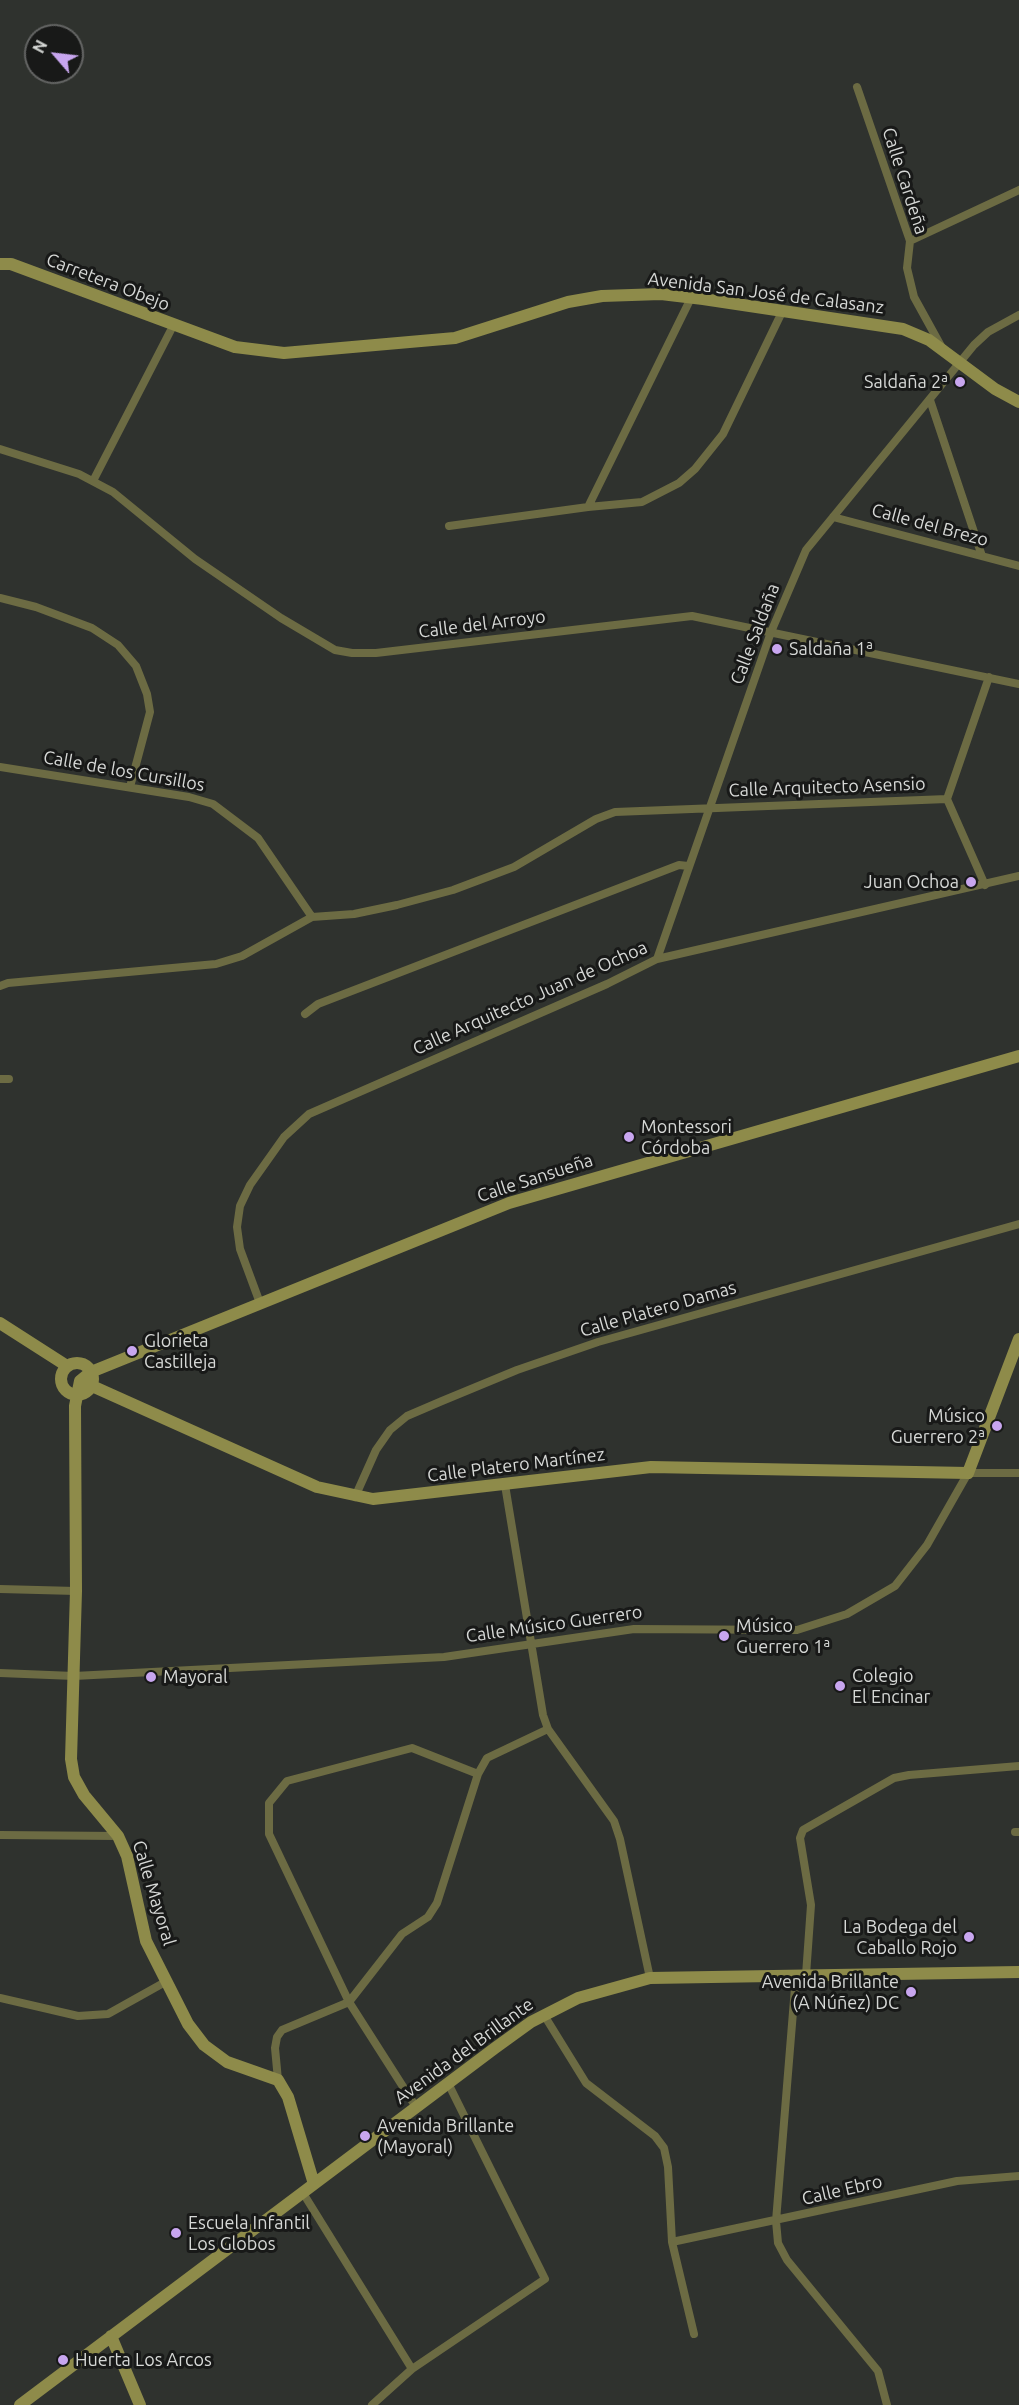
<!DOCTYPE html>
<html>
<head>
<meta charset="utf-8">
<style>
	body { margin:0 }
	#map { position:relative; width:1019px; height:2405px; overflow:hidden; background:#2f322e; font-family:Ubuntu,sans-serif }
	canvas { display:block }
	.north { position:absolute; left:24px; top:24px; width:60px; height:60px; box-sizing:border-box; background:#181918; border:2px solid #646564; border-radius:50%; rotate:298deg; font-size:16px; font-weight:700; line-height:24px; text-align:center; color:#d6d8d6 }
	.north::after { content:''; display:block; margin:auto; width:21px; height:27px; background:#c8a6ef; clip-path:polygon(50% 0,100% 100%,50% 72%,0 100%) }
</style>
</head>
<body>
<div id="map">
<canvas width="1019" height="2405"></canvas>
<div class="north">N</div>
</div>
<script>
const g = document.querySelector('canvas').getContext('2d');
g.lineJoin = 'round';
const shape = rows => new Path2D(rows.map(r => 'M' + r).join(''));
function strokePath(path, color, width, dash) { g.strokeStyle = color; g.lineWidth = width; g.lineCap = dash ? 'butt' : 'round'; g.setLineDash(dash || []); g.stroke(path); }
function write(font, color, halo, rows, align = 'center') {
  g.font = font + ' Ubuntu,sans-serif'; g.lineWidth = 6; g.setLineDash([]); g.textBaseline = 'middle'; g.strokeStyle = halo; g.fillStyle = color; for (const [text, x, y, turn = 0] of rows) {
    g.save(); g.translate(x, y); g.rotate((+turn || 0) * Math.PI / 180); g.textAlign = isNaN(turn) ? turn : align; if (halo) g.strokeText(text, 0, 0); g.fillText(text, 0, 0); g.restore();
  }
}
strokePath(shape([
	[857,87,910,241,907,268,914,297,941,346],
	[910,241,1019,190],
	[930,400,982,556],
	[0,449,79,474,113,492,195,559,281,618,335,650,352,653,376,653,692,616,1019,684],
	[93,481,173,326],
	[588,507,642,502,679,483,695,469,723,434,782,312],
	[833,517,1019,566],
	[449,526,588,507,691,298],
	[0,598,36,607,92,628,118,645,136,666,147,694,150,712,130,787],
	[0,767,189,797,213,804,258,838,312,917],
	[985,885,947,799,989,677],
	[657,959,771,632,806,550,974,345,988,332,1019,315],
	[0,986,8,983,216,964,242,956,312,917,354,914,397,905,453,890,514,867,596,819,615,812,947,799],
	[305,1014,318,1004,679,865,688,866],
	[0,1079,9,1079],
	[260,1303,240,1249,237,1227,240,1206,250,1185,284,1137,309,1114,607,984,657,959,1019,876],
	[505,1485,543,1715,548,1729,614,1821,620,1839,650,1978],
	[355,1497,376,1450,390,1430,407,1416,442,1401,517,1370,598,1342,1019,1224],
	[0,1589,76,1591],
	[0,1673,74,1676,444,1657,634,1629,797,1630,847,1614,895,1586,927,1545,968,1473,1019,1473],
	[1015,1832,1019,1832],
	[0,1835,118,1836],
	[796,1975,776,2221,778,2243,787,2260,878,2371,887,2405],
	[806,1975,811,1905,800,1838,803,1830,894,1778,909,1775,1019,1766],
	[0,1998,78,2016,108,2014,167,1981],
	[544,2015,586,2083,655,2136,664,2148,668,2167,672,2242,694,2334],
	[278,2080,275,2048,277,2037,282,2030,349,2002,402,1934,428,1917,437,1903,478,1774,487,1758,548,1729],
	[416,2107,349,2002,269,1834,269,1803,287,1781,412,1748,478,1774],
	[303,2193,412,2369],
	[672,2242,957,2181,1019,2176],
	[372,2405,412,2369,545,2279,448,2083]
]), '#6c6b43', 8);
strokePath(shape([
	[0,264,11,264,235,347,284,353,455,338,568,302,602,296,661,294,703,299,903,329,929,340,995,389,1019,402],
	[0,1323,67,1366],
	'61 1379a16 16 0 1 1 32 0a16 16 0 1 1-32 0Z',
	[92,1386,317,1487,373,1499,651,1467,968,1473,1019,1339],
	[314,2184,288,2097,278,2080,227,2062,204,2045,188,2024,146,1941,127,1856,118,1836,84,1795,74,1777,71,1759,76,1591,75,1406,80,1381,91,1372,509,1203,1019,1056],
	[111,2336,140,2405],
	[20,2405,495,2048,531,2022,578,1998,650,1978,1019,1972]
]), '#8e8b4a', 12);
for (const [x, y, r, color] of [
	[960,382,6,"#c8a6ef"],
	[777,649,6,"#c8a6ef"],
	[971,882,6,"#c8a6ef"],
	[629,1137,6,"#c8a6ef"],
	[132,1351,6,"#c8a6ef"],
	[997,1426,6,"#c8a6ef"],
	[724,1636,6,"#c8a6ef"],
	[151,1677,6,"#c8a6ef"],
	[840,1686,6,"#c8a6ef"],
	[969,1937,6,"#c8a6ef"],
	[911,1992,6,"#c8a6ef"],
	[365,2136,6,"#c8a6ef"],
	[176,2233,6,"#c8a6ef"],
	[63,2360,6,"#c8a6ef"]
]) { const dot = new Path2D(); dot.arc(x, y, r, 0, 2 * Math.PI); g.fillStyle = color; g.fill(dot); strokePath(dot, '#181918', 2); }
write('18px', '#d6d8d6', '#181918', [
	["Calle Cardeña",905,181,72],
	["Carretera Obejo",108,282,21],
	["Avenida San José de Calasanz",766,293,7],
	["Calle del Brezo",930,525,15],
	["Calle del Arroyo",482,624,-7],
	["Calle Saldaña",755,634,-69],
	["Calle de los Cursillos",124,771,10],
	["Calle Arquitecto Asensio",827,787,-2],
	["Calle Arquitecto Juan de Ochoa",530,998,-24],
	["Calle Sansueña",535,1178,-18],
	["Calle Platero Damas",658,1309,-16],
	["Calle Platero Martínez",516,1465,-7],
	["Calle Músico Guerrero",554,1624,-8],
	["Calle Mayoral",154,1893,73],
	["Avenida del Brillante",464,2051,-36],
	["Calle Ebro",842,2190,-13]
]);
write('18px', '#d6d8d6', '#181918', [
	["Saldaña 2ª",948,382,"right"],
	["Saldaña 1ª",789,649],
	["Juan Ochoa",959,882,"right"],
	["Montessori",641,1127],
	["Córdoba",641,1148],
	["Glorieta",144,1341],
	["Castilleja",144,1362],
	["Músico",985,1416,"right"],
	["Guerrero 2ª",985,1437,"right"],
	["Músico",736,1626],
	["Guerrero 1ª",736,1647],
	["Colegio",852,1676],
	["El Encinar",852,1697],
	["Mayoral",163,1677],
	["La Bodega del",957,1927,"right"],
	["Caballo Rojo",957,1948,"right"],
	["Avenida Brillante",899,1982,"right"],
	["(A Núñez) DC",899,2003,"right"],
	["Avenida Brillante",377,2126],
	["(Mayoral)",377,2147],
	["Escuela Infantil",188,2223],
	["Los Globos",188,2244],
	["Huerta Los Arcos",75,2360]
], 'left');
</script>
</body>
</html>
